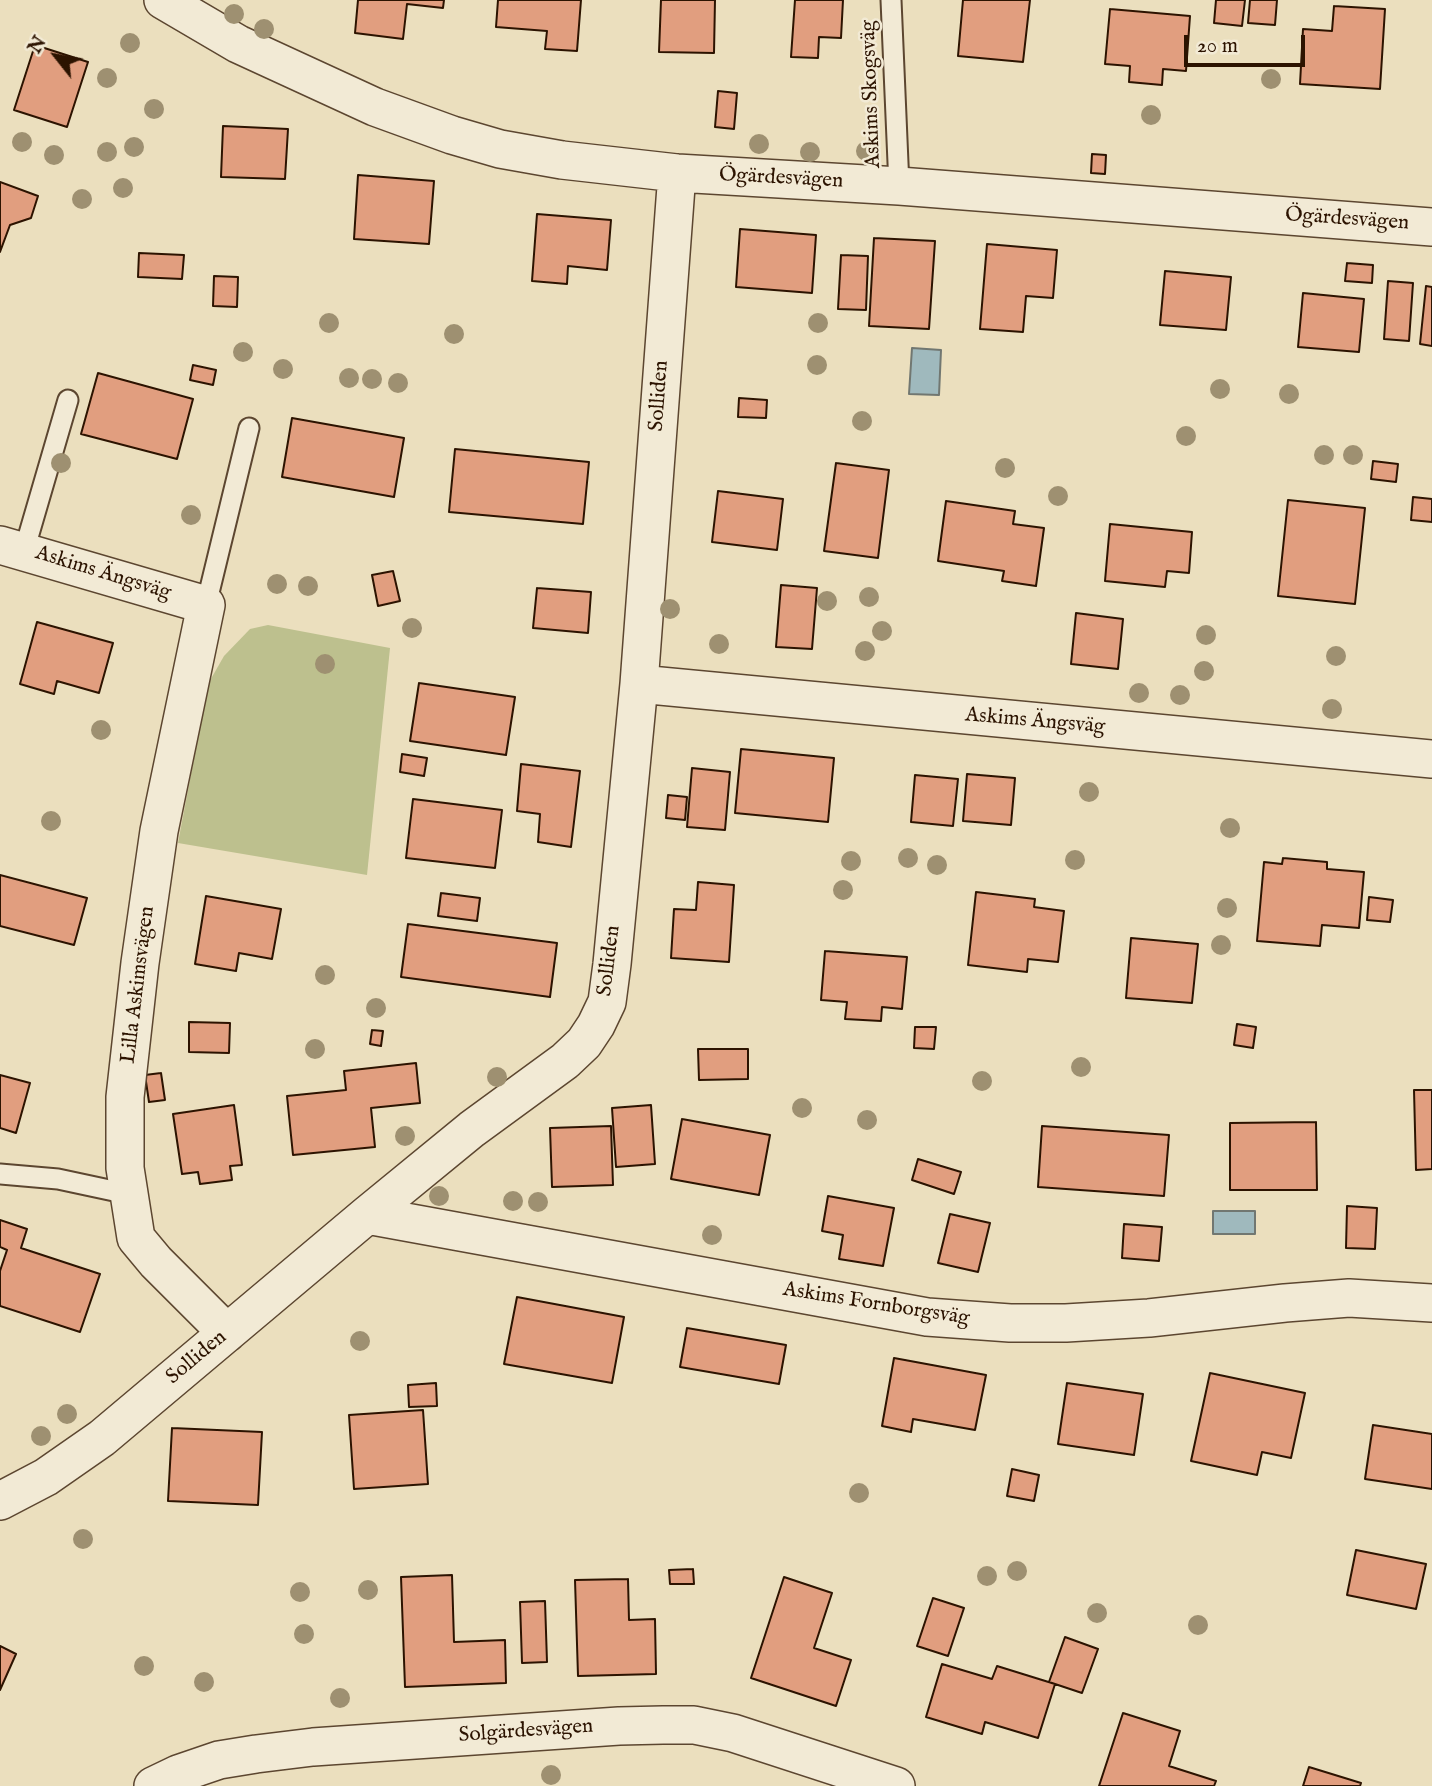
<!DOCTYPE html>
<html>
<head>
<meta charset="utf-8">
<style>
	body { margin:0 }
	#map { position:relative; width:1432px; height:1786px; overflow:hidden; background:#ebdfbe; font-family:"IM FELL English",serif }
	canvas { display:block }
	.north { position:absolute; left:21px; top:21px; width:70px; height:70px; -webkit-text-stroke:5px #f2ead5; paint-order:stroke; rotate:301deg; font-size:19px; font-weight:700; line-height:28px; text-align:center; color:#2c1300 }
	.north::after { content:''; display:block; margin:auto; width:24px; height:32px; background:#2c1300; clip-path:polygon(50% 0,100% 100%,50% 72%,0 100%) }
	.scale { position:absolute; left:1184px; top:35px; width:121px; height:32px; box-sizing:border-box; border:4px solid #2c1300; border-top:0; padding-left:9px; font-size:21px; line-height:24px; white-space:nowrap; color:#2c1300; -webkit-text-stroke:5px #f2ead5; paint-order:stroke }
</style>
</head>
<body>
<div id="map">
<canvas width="1432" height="1786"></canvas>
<div class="north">N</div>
<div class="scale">20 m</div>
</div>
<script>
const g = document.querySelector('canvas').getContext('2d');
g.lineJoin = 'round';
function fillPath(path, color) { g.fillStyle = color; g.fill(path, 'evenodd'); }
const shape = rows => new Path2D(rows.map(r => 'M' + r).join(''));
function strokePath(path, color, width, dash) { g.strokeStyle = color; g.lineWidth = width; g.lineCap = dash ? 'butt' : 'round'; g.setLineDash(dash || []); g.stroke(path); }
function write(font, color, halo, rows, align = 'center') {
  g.font = font + ' "IM FELL English",serif'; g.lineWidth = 5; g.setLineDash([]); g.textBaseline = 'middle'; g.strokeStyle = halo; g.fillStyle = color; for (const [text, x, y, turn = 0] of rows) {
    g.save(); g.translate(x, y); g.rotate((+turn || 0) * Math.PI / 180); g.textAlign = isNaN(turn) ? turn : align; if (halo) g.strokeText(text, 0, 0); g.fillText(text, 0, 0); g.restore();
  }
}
fillPath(shape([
	[268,625,390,648,367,875,178,843,208,684,224,656,250,629]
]), '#bdc08e');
const water = shape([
	[912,348,941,350,939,395,909,394,912,348],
	[1213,1211,1255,1211,1255,1234,1213,1234,1213,1211]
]);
fillPath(water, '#9fb9bd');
strokePath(water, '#717771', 2);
const building = shape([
	[358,0,444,0,443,8,407,4,403,39,355,33,358,0],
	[498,0,581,0,577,51,545,49,547,31,496,27,498,0],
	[661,0,715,0,714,53,659,52,661,0],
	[795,0,843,0,841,38,819,37,818,58,791,57,795,0],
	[963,0,1030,0,1023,62,958,56,963,0],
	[1216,0,1245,0,1242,26,1214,23,1216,0],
	[1250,0,1277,0,1275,25,1248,23,1250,0],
	[1334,6,1385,9,1380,89,1300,84,1303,29,1332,31,1334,6],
	[1110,9,1190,16,1186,71,1163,69,1162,85,1129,82,1130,66,1105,64,1110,9],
	[35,45,88,62,67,127,14,110,35,45],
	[718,91,737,93,734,129,715,127,718,91],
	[223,126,288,129,285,179,221,177,223,126],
	[1092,154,1106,155,1105,174,1091,173,1092,154],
	[358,175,434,181,429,244,354,239,358,175],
	[0,182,38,196,31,218,10,225,0,252,0,182],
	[537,214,611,220,607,270,568,266,567,284,532,281,537,214],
	[740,229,816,235,812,293,736,287,740,229],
	[874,238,935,241,929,329,869,326,874,238],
	[987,244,1057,250,1053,298,1026,296,1023,332,980,329,987,244],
	[139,253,184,255,182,279,138,277,139,253],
	[841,255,868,256,866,310,838,309,841,255],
	[1347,263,1373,265,1372,283,1345,281,1347,263],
	[1165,271,1231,277,1226,330,1160,325,1165,271],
	[214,276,238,277,237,307,213,306,214,276],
	[1388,281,1413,283,1409,341,1384,339,1388,281],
	[1426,286,1432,287,1432,346,1420,344,1426,286],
	[1303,293,1364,299,1359,352,1298,347,1303,293],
	[193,365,216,370,213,385,190,380,193,365],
	[98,373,193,399,177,459,81,434,98,373],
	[739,398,767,400,766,418,738,417,739,398],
	[292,418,404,438,394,497,282,477,292,418],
	[455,449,589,462,583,524,449,512,455,449],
	[1373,461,1398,464,1396,482,1371,479,1373,461],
	[836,463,889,470,878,558,824,551,836,463],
	[718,491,783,499,777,550,712,542,718,491],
	[1413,497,1432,499,1432,522,1411,520,1413,497],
	[1288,500,1365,508,1355,604,1278,596,1288,500],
	[946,501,1015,511,1013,524,1044,528,1036,586,1002,581,1004,571,938,561,946,501],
	[1110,524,1192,532,1189,573,1167,571,1165,587,1105,581,1110,524],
	[393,571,400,601,378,606,372,575,393,571],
	[781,585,817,588,812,649,776,647,781,585],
	[537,588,591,592,588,633,533,628,537,588],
	[1076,613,1123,619,1118,669,1071,664,1076,613],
	[37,622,113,643,99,693,57,681,54,694,20,684,37,622],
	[419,683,515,697,506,755,410,741,419,683],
	[741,749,834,758,828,822,735,813,741,749],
	[402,754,427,758,424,776,400,772,402,754],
	[521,764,580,771,571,847,538,842,540,814,517,811,521,764],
	[692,768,730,772,725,830,687,827,692,768],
	[967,774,1015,778,1011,825,963,821,967,774],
	[915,775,958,779,953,826,911,822,915,775],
	[668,795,687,797,685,820,666,818,668,795],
	[413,799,502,810,495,868,406,858,413,799],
	[1283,858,1327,862,1327,869,1364,872,1359,928,1322,925,1320,946,1257,941,1264,862,1282,864,1283,858],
	[0,875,87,898,74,945,0,926,0,875],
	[698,882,734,885,729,962,671,958,674,909,696,910,698,882],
	[976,892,1035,899,1034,907,1064,911,1058,962,1028,959,1027,972,968,965,976,892],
	[441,893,480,898,477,921,438,916,441,893],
	[206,896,281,909,272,959,239,953,236,971,195,964,206,896],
	[1369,897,1393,900,1390,922,1367,920,1369,897],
	[408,924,557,943,550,997,401,977,408,924],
	[1131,938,1198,944,1192,1003,1126,998,1131,938],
	[825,951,907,957,902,1009,882,1007,881,1021,845,1019,847,1002,821,1000,825,951],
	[189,1022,230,1023,229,1053,189,1052,189,1022],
	[1237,1024,1256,1027,1253,1048,1234,1045,1237,1024],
	[915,1027,936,1027,934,1049,914,1048,915,1027],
	[372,1030,383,1031,381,1046,370,1044,372,1030],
	[698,1049,748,1049,748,1079,699,1080,698,1049],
	[416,1063,420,1103,371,1108,375,1147,293,1155,287,1096,346,1090,344,1071,416,1063],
	[161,1073,165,1100,149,1102,145,1075,161,1073],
	[0,1075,30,1083,16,1133,0,1128,0,1075],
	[1414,1090,1432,1090,1432,1169,1416,1170,1414,1090],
	[234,1105,242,1165,230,1166,232,1180,200,1184,198,1172,182,1174,173,1114,234,1105],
	[651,1105,655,1164,616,1167,612,1108,651,1105],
	[682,1119,770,1135,759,1195,671,1179,682,1119],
	[1316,1122,1317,1190,1230,1190,1230,1123,1316,1122],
	[611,1126,613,1185,552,1187,550,1128,611,1126],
	[1042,1126,1169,1135,1164,1196,1038,1187,1042,1126],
	[918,1159,961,1172,954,1194,912,1180,918,1159],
	[828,1196,894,1208,883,1266,839,1259,843,1235,822,1231,828,1196],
	[1347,1206,1377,1208,1375,1249,1346,1248,1347,1206],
	[950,1214,990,1223,978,1272,938,1263,950,1214],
	[0,1220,27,1229,21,1248,100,1274,80,1332,0,1306,0,1271,7,1250,0,1247,0,1220],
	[1124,1224,1162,1227,1159,1261,1122,1258,1124,1224],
	[517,1297,624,1317,612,1383,504,1364,517,1297],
	[687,1328,786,1345,779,1384,680,1367,687,1328],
	[894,1358,986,1375,975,1430,913,1419,911,1432,882,1426,894,1358],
	[1210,1373,1305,1393,1291,1458,1262,1452,1257,1475,1191,1461,1210,1373],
	[436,1383,437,1406,409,1407,408,1385,436,1383],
	[1067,1383,1143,1394,1134,1455,1058,1444,1067,1383],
	[423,1410,428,1484,354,1489,349,1415,423,1410],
	[1373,1425,1432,1434,1432,1489,1365,1479,1373,1425],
	[172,1428,262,1432,258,1505,168,1501,172,1428],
	[1012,1469,1039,1475,1034,1501,1007,1496,1012,1469],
	[1356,1550,1426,1564,1416,1609,1347,1595,1356,1550],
	[693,1569,694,1584,670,1584,669,1570,693,1569],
	[452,1575,454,1642,505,1640,506,1683,405,1687,401,1577,452,1575],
	[784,1577,832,1593,814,1648,851,1660,836,1706,751,1678,784,1577],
	[628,1579,629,1620,655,1619,656,1674,578,1676,575,1580,628,1579],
	[933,1598,964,1608,948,1656,917,1646,933,1598],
	[545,1601,547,1662,522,1663,520,1602,545,1601],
	[1065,1637,1098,1649,1082,1693,1049,1682,1065,1637],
	[0,1646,16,1654,0,1690,0,1646],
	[942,1664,992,1679,997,1666,1055,1684,1038,1738,985,1722,982,1734,926,1717,942,1664],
	[1123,1713,1180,1731,1169,1766,1216,1781,1214,1786,1099,1786,1123,1713],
	[1309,1767,1361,1783,1360,1786,1303,1786,1309,1767]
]);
fillPath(building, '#e19e7f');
strokePath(building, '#2c1300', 2);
const service = shape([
	[891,0,899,186],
	[24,551,68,400],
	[206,605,249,428],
	[0,1174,58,1179,128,1194]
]);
const minor = shape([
	[163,0,238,44,375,107,452,135,500,149,562,160,677,173,899,186,1432,227],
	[0,545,206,605,159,831,140,963,125,1097,125,1168,136,1238,156,1262,227,1333],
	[639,684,1432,759],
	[367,1215,927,1317,1010,1323,1066,1323,1149,1318,1285,1303,1349,1298,1432,1303],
	[0,1501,46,1477,102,1438,367,1215,472,1129,565,1061,584,1043,596,1025,607,1002,612,964,639,684,677,173],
	[153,1786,178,1774,219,1760,256,1754,313,1747,619,1726,663,1725,694,1725,733,1733,896,1786]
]);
strokePath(service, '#5c4630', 23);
strokePath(minor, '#5c4630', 40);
strokePath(service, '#f2ead5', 19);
strokePath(minor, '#f2ead5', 37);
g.fillStyle = '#9e9071';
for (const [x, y] of [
	[234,14],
	[264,29],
	[130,43],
	[107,78],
	[1271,79],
	[154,109],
	[1151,115],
	[22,142],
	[759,144],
	[134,147],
	[866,151],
	[107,152],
	[810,152],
	[54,155],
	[123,188],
	[82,199],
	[329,323],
	[818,323],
	[454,334],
	[243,352],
	[817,365],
	[283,369],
	[349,378],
	[372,379],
	[398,383],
	[1220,389],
	[1289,394],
	[862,421],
	[1186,436],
	[1324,455],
	[1353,455],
	[61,463],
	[1005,468],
	[1058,496],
	[191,515],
	[277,584],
	[308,586],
	[869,597],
	[827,601],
	[670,609],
	[412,628],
	[882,631],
	[1206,635],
	[719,644],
	[865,651],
	[1336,656],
	[325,664],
	[1204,671],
	[1139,693],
	[1180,695],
	[1332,709],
	[101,730],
	[1089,792],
	[51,821],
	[1230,828],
	[908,858],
	[1075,860],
	[851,861],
	[937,865],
	[843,890],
	[1227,908],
	[1221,945],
	[325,975],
	[376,1008],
	[315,1049],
	[1081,1067],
	[497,1077],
	[982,1081],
	[802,1108],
	[867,1120],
	[405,1136],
	[439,1196],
	[513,1201],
	[538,1202],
	[712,1235],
	[360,1341],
	[67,1414],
	[41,1436],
	[859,1493],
	[83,1539],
	[1017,1571],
	[987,1576],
	[368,1590],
	[300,1592],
	[1097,1613],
	[1198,1625],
	[304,1634],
	[144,1666],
	[204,1682],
	[340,1698],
	[551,1775]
]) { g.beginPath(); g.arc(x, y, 10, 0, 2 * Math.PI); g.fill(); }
write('21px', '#2c1300', '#f2ead5', [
	["Askims Skogsväg",872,94,-92],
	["Ögärdesvägen",781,179,3],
	["Ögärdesvägen",1347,220,4],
	["Solliden",660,396,-86],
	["Askims Ängsväg",103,574,17],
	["Askims Ängsväg",1035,722,5],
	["Solliden",610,961,-83],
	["Lilla Askimsvägen",139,985,-83],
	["Askims Fornborgsväg",876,1305,9],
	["Solliden",197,1358,-40],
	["Solgärdesvägen",526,1732,-4]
]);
</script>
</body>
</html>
